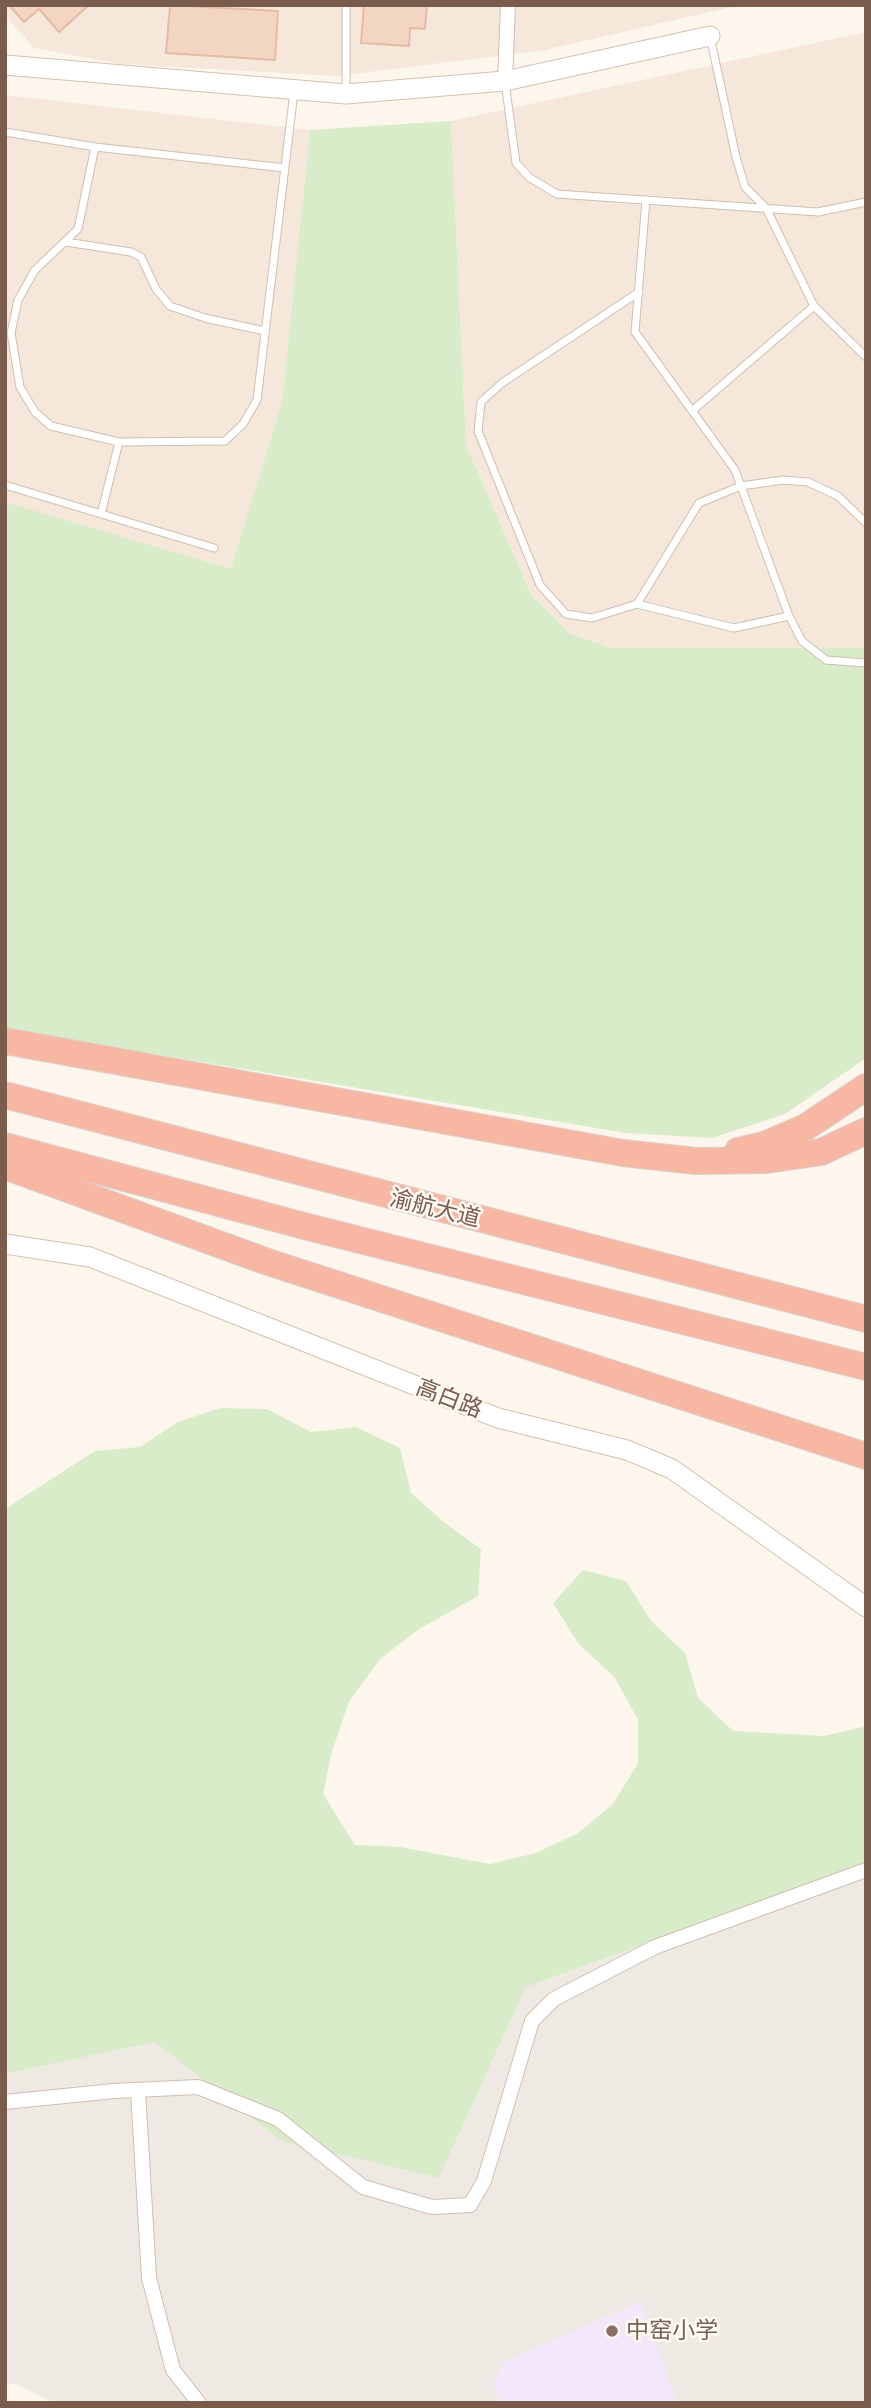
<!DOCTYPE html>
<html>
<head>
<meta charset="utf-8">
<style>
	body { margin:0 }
	#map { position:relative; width:871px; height:2408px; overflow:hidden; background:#fdf6ec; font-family:"Work Sans",sans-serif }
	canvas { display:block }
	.frame { position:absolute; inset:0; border:7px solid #7a5c4d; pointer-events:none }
</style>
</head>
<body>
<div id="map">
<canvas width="871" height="2408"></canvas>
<div class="frame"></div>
</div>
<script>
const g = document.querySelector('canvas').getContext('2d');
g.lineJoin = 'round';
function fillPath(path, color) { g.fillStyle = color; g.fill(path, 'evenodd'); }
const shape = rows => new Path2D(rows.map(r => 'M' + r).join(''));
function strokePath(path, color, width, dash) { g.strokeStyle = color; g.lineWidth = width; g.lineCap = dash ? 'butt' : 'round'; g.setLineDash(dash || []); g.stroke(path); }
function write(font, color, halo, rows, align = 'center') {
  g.font = font + ' "Work Sans","Noto Sans SC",sans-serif'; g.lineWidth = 5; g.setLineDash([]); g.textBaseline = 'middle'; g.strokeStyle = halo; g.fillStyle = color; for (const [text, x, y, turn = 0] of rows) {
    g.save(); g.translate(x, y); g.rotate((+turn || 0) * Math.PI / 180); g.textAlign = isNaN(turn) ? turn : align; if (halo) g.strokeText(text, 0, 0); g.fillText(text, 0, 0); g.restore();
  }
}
fillPath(shape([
	[5,5,740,5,545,50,337,76,120,64,34,48,5,15],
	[866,32,866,648,611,648,569,633,531,594,466,445,451,121],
	[5,95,310,130,282,402,231,570,5,502]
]), '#f5e8da');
fillPath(shape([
	[866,1864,866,2403,54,2403,16,2384,5,2384,5,2074,155,2042,281,2141,439,2178,526,1987]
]), '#efe9e4');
fillPath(shape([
	[641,2301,677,2403,500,2403,493,2384,504,2362]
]), '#f3e8fa');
fillPath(shape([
	[451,121,466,445,531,594,569,633,611,648,866,648,866,1058,785,1114,712,1138,626,1133,5,1029,5,502,231,569,282,402,310,130],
	[220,1408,267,1409,311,1432,356,1427,400,1448,411,1493,445,1523,481,1549,478,1596,419,1629,380,1659,349,1702,332,1751,323,1794,355,1845,400,1847,490,1864,536,1853,578,1833,613,1804,638,1763,638,1720,615,1678,578,1643,553,1603,583,1570,626,1581,651,1621,685,1653,698,1698,733,1731,824,1736,866,1726,866,1864,526,1987,439,2178,281,2141,155,2042,5,2074,5,1509,95,1451,140,1447,178,1422]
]), '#d8ecc9');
const building = shape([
	[9,5,89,5,59,32,39,9,24,22,9,5],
	[170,5,278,11,275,60,166,53,170,5],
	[364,5,427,5,425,29,410,28,409,46,361,43,364,5]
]);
fillPath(building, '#f3d5c3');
strokePath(building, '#e6bba3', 2);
const lane = shape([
	[710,36,736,157,745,187,766,208,814,306,866,357],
	[505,82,516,163,530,178,557,194,818,212,866,202],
	[346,92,346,5],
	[5,132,95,147,285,168],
	[95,147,78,229,35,270,18,300,11,333,20,387,35,412,51,426,119,442,225,441,243,424,257,400,294,92],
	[646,200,635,332,735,470,789,616,802,641,826,660,866,663],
	[66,242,131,252,141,257,156,289,170,306,205,318,265,331],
	[639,292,502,383,481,402,478,431,540,585,566,614,592,618,637,604,734,628,789,616],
	[692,411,814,306],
	[5,485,214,548],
	[101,514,119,442],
	[637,604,699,503,741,486,783,480,808,482,838,496,866,523]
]);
const street = shape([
	[505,81,508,5],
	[138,2091,149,2278,173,2370,199,2403],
	[5,2102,114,2091,198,2087,278,2119,363,2187,432,2207,470,2205,484,2181,532,2021,554,1999,655,1947,866,1870]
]);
const secondary = shape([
	[5,65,346,94,505,81,710,36],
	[5,1244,90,1257,498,1418,627,1450,672,1469,866,1607]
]);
const highway = shape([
	[5,1041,623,1153,696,1161,767,1160,821,1152,866,1131],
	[5,1095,866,1319],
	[5,1146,308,1227,866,1367],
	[738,1151,764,1145,806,1127,866,1087],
	[5,1166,265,1261,866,1456]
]);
strokePath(lane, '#d1beb0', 9);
strokePath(street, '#d1beb0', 16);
strokePath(secondary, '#d6c0b0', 21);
strokePath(highway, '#dad1cd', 28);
strokePath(lane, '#fff', 7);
strokePath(street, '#fff', 14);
strokePath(secondary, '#fff', 19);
strokePath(highway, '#f7b7a3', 26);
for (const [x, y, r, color] of [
	[612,2331,7,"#8d6e63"]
]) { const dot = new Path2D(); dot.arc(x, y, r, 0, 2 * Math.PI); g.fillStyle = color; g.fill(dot); strokePath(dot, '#fffaf3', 2.5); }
write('23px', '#7a5c4d', '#fffaf3', [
	["渝航大道",435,1209,14],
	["高白路",449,1399,21]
]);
write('23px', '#785e54', '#fffaf3', [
	["中窑小学",626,2331]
], 'left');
</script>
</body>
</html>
